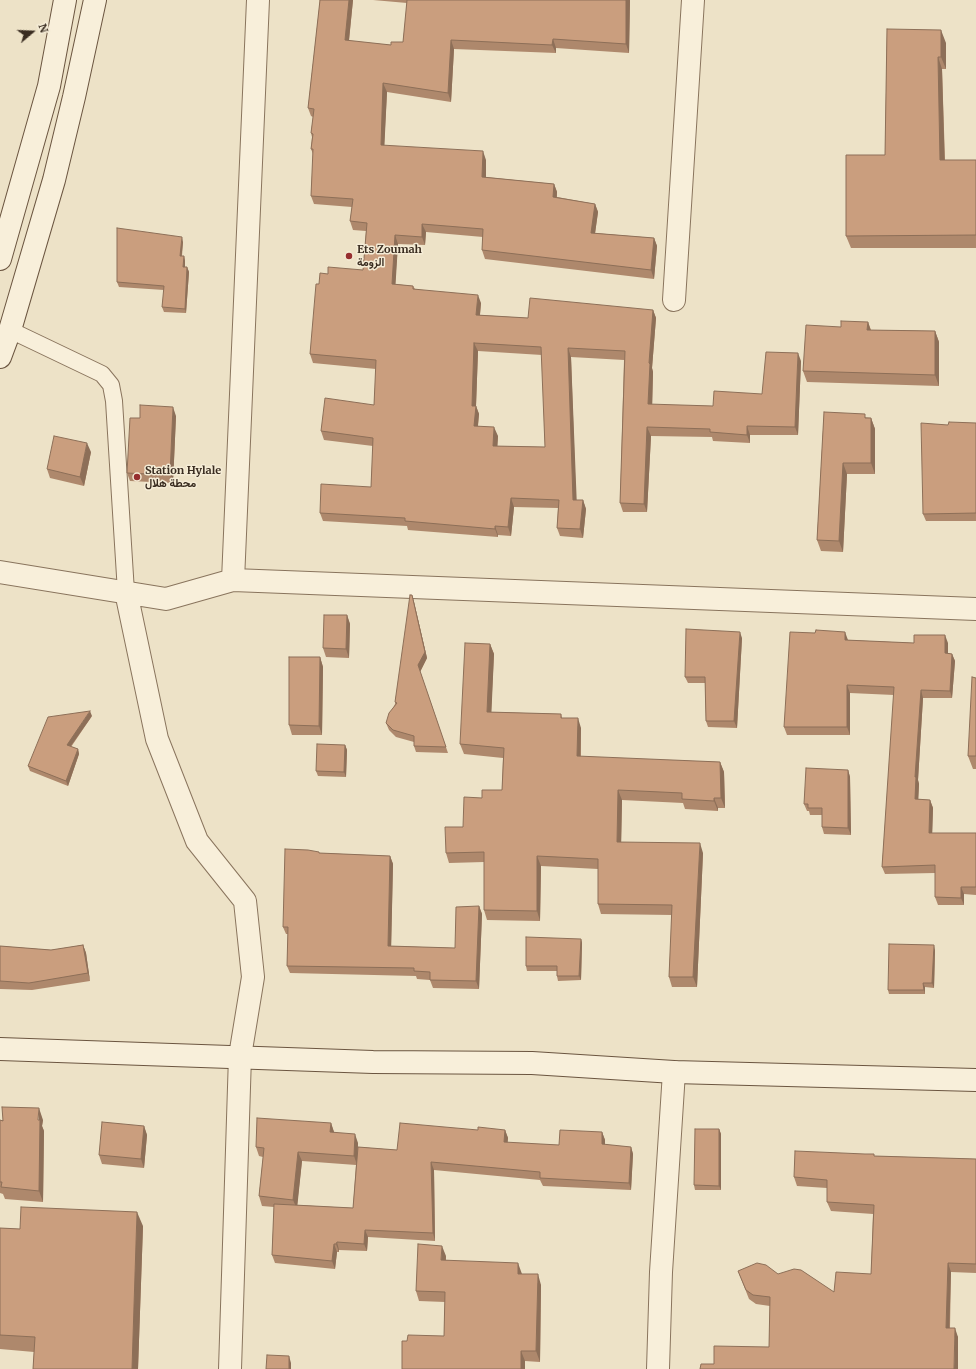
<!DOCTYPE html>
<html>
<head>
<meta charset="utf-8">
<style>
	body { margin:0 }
	#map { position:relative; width:976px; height:1369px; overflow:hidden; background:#ede2c7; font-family:Merriweather,serif }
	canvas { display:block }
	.north { position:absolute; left:12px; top:12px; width:40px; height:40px; -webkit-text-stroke:3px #f5ecd6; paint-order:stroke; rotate:71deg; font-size:11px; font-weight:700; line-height:16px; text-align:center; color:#392c20 }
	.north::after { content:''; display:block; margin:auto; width:14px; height:18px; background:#392c20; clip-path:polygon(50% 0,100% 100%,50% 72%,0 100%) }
</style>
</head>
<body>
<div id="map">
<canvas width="976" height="1369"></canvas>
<div class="north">N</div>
</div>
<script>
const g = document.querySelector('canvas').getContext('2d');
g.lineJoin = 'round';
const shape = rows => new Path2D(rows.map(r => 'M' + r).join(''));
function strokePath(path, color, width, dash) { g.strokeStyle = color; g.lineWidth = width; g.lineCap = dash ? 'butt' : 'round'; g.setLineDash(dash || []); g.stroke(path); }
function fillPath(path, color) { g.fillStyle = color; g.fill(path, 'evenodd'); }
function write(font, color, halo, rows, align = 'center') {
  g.font = font + ' Merriweather,Vazirmatn,serif'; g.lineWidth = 3; g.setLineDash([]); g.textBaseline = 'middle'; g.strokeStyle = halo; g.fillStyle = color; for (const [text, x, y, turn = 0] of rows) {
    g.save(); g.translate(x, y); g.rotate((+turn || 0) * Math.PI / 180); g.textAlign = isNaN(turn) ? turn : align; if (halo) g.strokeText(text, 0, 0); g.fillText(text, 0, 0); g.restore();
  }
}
const lane = shape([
	[10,330,102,374,111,385,114,401,126,592]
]);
const street = shape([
	[674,300,693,0],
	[0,572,166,599,233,580,976,609],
	[233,580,258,0],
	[126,592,157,739,197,841,245,901,253,977,240,1056,230,1369],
	[658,1369,661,1272,674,1072]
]);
const secondary = shape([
	[0,259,49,86,65,0],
	[0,357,10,330,54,180,74,97,95,0],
	[0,1049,373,1062,532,1063,674,1072,976,1080]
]);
strokePath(lane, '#89745d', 18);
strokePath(street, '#89745d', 24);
strokePath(secondary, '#6b5540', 24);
strokePath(lane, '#f8efda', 16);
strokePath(street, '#f8efda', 22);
strokePath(secondary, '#f8efda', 22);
fillPath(shape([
	[320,0,353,0,349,41,391,45,403,42,407,3,373,0,630,0,629,53,556,48,556,53,454,49,451,102,387,92,384,146,486,160,486,177,554,184,557,192,557,197,595,204,598,212,595,233,654,238,657,246,654,279,485,259,482,250,483,237,426,232,425,245,398,244,395,284,413,286,415,289,481,303,480,315,528,318,653,310,656,318,652,368,653,372,652,405,713,406,762,394,801,361,798,435,750,435,750,443,713,441,712,437,651,436,647,512,623,512,620,503,624,360,571,357,576,500,583,500,586,509,583,538,560,536,557,528,558,508,514,507,511,536,498,535,498,537,408,530,407,526,323,521,320,513,371,487,373,446,324,440,321,431,374,405,376,369,313,363,310,354,319,284,328,274,363,270,366,231,353,230,350,221,352,207,314,204,311,196,313,154,311,149,312,137,311,133,313,117,311,116,308,108],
	[478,351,542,355,545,447,497,446,498,436,478,426,479,414,476,406],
	[887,29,946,43,946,69,942,69,945,160,976,160,976,248,851,248,846,236,885,155],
	[183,242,182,256,184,256,185,261,185,267,187,267,189,272,186,313,164,312,162,307,164,290,119,287,117,282],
	[868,322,871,330,935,331,939,342,939,386,807,382,803,371,841,327],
	[824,412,871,418,875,429,875,474,847,474,843,552,821,551,817,540],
	[176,416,173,483,130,481,127,473,140,418],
	[976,423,976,521,926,521,923,514,948,425],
	[91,452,84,486,50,478,47,469],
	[412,595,414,602,427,658,420,672,448,753,416,752,414,746,414,742,396,737,389,730,386,723,395,704,395,702],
	[347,615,350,624,349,658,326,657,323,648],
	[742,638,737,728,708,727,706,721,705,683,688,683,685,677],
	[848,640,914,643,948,643,948,653,952,654,955,661,952,698,923,698,918,780,919,784,918,799,930,800,933,808,932,833,976,833,976,895,964,894,964,905,938,905,935,897,935,873,885,874,882,867,894,695,850,693,850,735,787,735,784,727],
	[490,644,494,654,491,712,561,714,562,718,581,728,581,757,720,762,724,772,725,808,718,808,718,811,685,809,683,803,622,800,621,842,703,853,697,987,672,987,669,977,672,915,601,914,598,904,598,869,541,866,540,921,487,920,484,910,484,862,449,863,446,853,482,798,502,790,503,758,464,754,460,744],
	[320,657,323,667,322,735,292,735,289,725],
	[976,678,976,769,973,769,968,756],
	[92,716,71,747,78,749,79,754,68,786,30,771,28,766],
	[345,745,347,750,346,777,318,776,316,771],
	[848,770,850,777,851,835,824,834,822,827,822,815,810,815,809,811,807,811,804,804],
	[320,853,390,856,393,864,391,946,455,948,479,906,482,914,479,989,433,988,430,980,417,979,416,976,290,973,287,966,288,934,286,934,283,927],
	[581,939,582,943,581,980,558,981,557,976,557,971,527,971,526,966],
	[83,945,86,953,90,981,32,990,0,989,0,946,51,950],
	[935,950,934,988,925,987,925,994,889,994,888,990],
	[0,1120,43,1120,42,1126,44,1131,43,1202,5,1199,3,1194,0,1193],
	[331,1123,334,1132,358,1143,358,1147,397,1150,478,1130,505,1130,508,1138,507,1143,559,1145,602,1132,605,1140,605,1145,631,1147,633,1154,631,1190,543,1186,540,1180,434,1170,435,1241,368,1237,367,1251,339,1250,339,1252,337,1252,335,1269,275,1263,272,1255,274,1207,262,1206,259,1196,263,1157,259,1156,256,1147],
	[302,1161,356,1165,353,1208,297,1205],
	[144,1126,147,1135,144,1168,102,1164,99,1155],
	[719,1129,721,1134,721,1190,695,1190,694,1185],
	[875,1156,976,1159,976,1273,951,1272,950,1328,958,1337,714,1364,769,1347,770,1306,756,1304,749,1299,738,1271,778,1274,834,1292,871,1274,873,1214,831,1211,827,1202,827,1188,797,1186,794,1177],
	[143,1226,138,1369,33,1369,34,1352,0,1349,0,1228,20,1229],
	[446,1256,446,1260,522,1274,541,1285,540,1362,525,1361,525,1369,402,1369,407,1341,444,1336,445,1302,419,1301,416,1291]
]), '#ae886c');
fillPath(shape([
	[349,0,353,0,348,49,345,40],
	[626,0,630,0,629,53,626,44],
	[941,30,946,43,946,69,941,57],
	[553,39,556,48,556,53,552,45],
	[451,40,454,49,451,102,448,93],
	[938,57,942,69,945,173,940,160],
	[383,83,387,92,384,154,381,145],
	[483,151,486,160,486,185,482,177],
	[554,184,557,192,556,205,553,197],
	[595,204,598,212,594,241,591,233],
	[422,224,426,232,425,245,422,237],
	[395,235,398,244,395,293,392,284],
	[182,237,183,242,181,261,180,256],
	[654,238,657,246,654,279,651,270],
	[184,256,185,261,185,271,183,267],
	[187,267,189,272,186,313,185,309],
	[478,295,481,303,479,324,476,315],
	[653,310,656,318,652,368,653,372,652,413,648,404,649,363],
	[868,322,872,334,867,330],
	[935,331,939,342,939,386,935,375],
	[474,343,478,351,476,406,479,414,477,434,474,426,472,406],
	[568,348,571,357,577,508,573,500],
	[798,353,801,361,798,435,795,427],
	[173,407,176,416,173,483,170,475],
	[871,418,875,429,875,474,871,463],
	[747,426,750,435,750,443,747,435],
	[494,427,498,436,497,455,493,446],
	[647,427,651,436,647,512,644,504],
	[87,443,91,452,84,486,80,477],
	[843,463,847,474,843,552,839,541],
	[511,498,514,507,511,536,508,527],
	[583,500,586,509,583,538,580,529],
	[495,526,498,535,498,537,495,529],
	[412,595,414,602,427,658,420,672,448,753,418,665],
	[347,615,350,624,349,658,346,649],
	[740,632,742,638,737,728,734,721],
	[845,632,848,640,845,640],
	[945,635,948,643,948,661,945,653],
	[490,644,494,654,491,722,487,712],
	[952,654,955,661,952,698,950,691],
	[320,657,323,667,322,735,319,726],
	[847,685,850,693,850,735,847,727],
	[921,690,923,698,918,780,919,784,918,807,915,799,915,777],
	[90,711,92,716,68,750,67,745],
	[578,718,581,728,580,766,577,756],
	[345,745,347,750,346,777,344,772],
	[78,749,79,754,68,786,66,781],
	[720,762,724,772,725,808,721,798],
	[848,770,850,777,851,835,848,828],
	[618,790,622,800,621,852,617,842],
	[714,798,718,808,718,811,714,801],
	[930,800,933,808,932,841,929,833],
	[700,843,703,853,697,987,693,977],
	[390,856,393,864,391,954,388,946],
	[537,856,541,866,540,921,537,911],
	[961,887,964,894,964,905,961,898],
	[479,906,482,914,479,989,476,981],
	[581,939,582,943,581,980,579,976],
	[83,945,86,953,90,981,88,973],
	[934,945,935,950,934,988,932,983],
	[923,983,925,987,925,994,924,990],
	[39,1108,43,1120,42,1126,44,1131,43,1202,39,1191],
	[331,1123,334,1132,333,1141,330,1132],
	[144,1126,147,1135,144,1168,141,1159],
	[719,1129,721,1134,721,1190,719,1186],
	[505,1130,508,1138,507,1150,504,1142],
	[602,1132,605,1140,605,1152,602,1144],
	[355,1134,358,1143,357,1165,354,1156],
	[631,1147,633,1154,631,1190,629,1183],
	[298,1152,302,1161,297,1209,293,1200],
	[431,1162,434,1170,435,1241,433,1233],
	[137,1212,143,1226,138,1369,132,1369],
	[365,1230,368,1237,367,1251,364,1244],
	[337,1242,339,1250,339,1252,336,1244],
	[334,1244,337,1252,335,1269,332,1261],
	[442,1246,446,1256,445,1270,441,1260],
	[518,1263,522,1274,518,1274],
	[948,1263,951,1272,949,1337,946,1328],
	[538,1274,541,1285,540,1362,536,1351],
	[955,1328,958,1337,958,1369,954,1369],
	[521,1351,525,1361,525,1369,521,1369],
	[289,1356,291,1363,291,1369,289,1369]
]), '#8d6f58');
const building = shape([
	[320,0,349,0,345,40,391,45,391,42,403,42,407,0,626,0,626,44,553,39,552,45,451,40,448,93,383,83,381,145,483,151,482,177,554,184,553,197,595,204,591,233,654,238,651,270,482,250,483,229,422,224,422,237,395,235,392,284,413,286,413,289,478,295,476,315,528,318,530,298,653,310,649,363,650,364,648,404,713,406,714,391,762,394,766,352,798,353,795,427,747,426,747,435,710,432,710,429,647,427,644,504,620,503,625,351,568,348,573,500,583,500,580,529,557,528,559,500,511,498,508,527,495,526,495,529,405,521,405,518,320,513,321,484,371,487,373,438,321,431,325,398,374,405,376,360,310,354,316,284,319,284,320,273,328,274,328,267,363,270,367,223,350,221,353,199,311,196,313,149,311,149,313,134,311,133,314,109,308,108,320,0],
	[474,343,541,347,545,447,493,446,494,427,474,426,476,406,472,406,474,343],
	[887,29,941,30,941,57,938,57,940,160,976,160,976,235,846,236,846,155,885,155,887,29],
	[117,228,182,237,180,256,184,256,183,267,187,267,185,309,162,307,164,286,117,282,117,228],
	[841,321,868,322,867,330,935,331,935,375,803,371,806,325,841,327,841,321],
	[140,405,173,407,170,475,127,473,130,418,140,418,140,405],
	[824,412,865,414,865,418,871,418,871,463,843,463,839,541,817,540,824,412],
	[949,422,976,423,976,513,923,514,921,423,948,425,949,422],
	[54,436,87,443,80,477,47,469,54,436],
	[410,595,412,595,425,652,418,665,446,747,414,746,414,736,393,730,386,723,389,713,397,703,395,702,410,595],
	[324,615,347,615,346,649,323,648,324,615],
	[686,629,740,632,734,721,706,721,705,677,685,677,686,629],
	[816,630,845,632,845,640,914,643,914,635,945,635,945,653,952,654,950,691,921,690,915,777,916,777,915,799,930,800,929,833,976,833,976,887,961,887,961,898,935,897,935,865,882,867,894,687,847,685,847,727,784,727,790,632,815,633,816,630],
	[465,643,490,644,487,712,561,714,561,718,578,718,577,756,720,762,721,798,714,798,714,801,682,799,682,793,618,790,617,842,700,843,693,977,669,977,672,905,598,904,598,859,537,856,537,911,484,910,484,852,446,853,445,827,463,827,464,797,482,798,482,790,502,790,504,748,460,744,465,643],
	[289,657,320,657,319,726,289,725,289,657],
	[972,677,976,678,976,756,968,756,972,677],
	[90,711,67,745,78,749,66,781,28,766,48,717,90,711],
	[317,744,345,745,344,772,316,771,317,744],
	[806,768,848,770,848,828,822,827,822,808,808,808,808,804,804,804,806,768],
	[285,849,308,850,319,852,319,853,390,856,388,946,455,948,456,907,479,906,476,981,430,980,430,972,414,971,414,968,287,966,288,927,283,927,285,849],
	[526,937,581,939,579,976,557,976,557,966,526,966,526,937],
	[889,944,934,945,932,983,923,983,924,990,888,990,889,944],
	[83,945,88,973,29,983,0,981,0,946,51,950,83,945],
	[2,1107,39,1108,38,1120,40,1120,39,1191,1,1187,2,1182,0,1182,0,1120,3,1121,2,1107],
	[257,1118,331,1123,330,1132,355,1134,354,1156,298,1152,293,1200,259,1196,264,1148,256,1147,257,1118],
	[102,1122,144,1126,141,1159,99,1155,102,1122],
	[400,1123,478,1130,478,1127,505,1130,504,1142,559,1145,560,1130,602,1132,602,1144,631,1147,629,1183,540,1178,540,1172,431,1162,433,1233,365,1230,364,1244,337,1242,336,1244,334,1244,332,1261,272,1255,274,1204,353,1208,358,1147,397,1150,400,1123],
	[695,1129,719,1129,719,1186,694,1185,695,1129],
	[795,1151,865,1154,874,1154,874,1156,976,1159,976,1264,948,1263,946,1328,955,1328,954,1369,700,1369,701,1364,714,1364,714,1346,769,1347,770,1297,753,1295,746,1290,738,1271,757,1263,766,1265,778,1274,794,1269,801,1270,834,1292,836,1272,871,1274,874,1205,827,1202,827,1180,794,1177,795,1151],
	[21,1207,137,1212,132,1369,33,1369,35,1337,0,1335,0,1228,20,1229,21,1207],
	[418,1244,442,1246,441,1260,518,1263,518,1274,538,1274,536,1351,521,1351,521,1369,402,1369,402,1341,407,1341,408,1335,444,1336,445,1292,416,1291,418,1244],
	[267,1355,289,1356,289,1369,266,1369,267,1355]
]);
fillPath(building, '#ca9e7e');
strokePath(building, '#8d6f58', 1);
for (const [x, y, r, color] of [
	[349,256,4,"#962e2f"],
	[137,477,4,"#962e2f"]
]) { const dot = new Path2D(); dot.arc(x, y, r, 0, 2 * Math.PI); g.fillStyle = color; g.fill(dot); strokePath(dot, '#f5ecd6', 1.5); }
write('bold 11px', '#392c20', '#f5ecd6', [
	["Ets Zoumah",357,250],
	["الزومة",357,263],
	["Station Hylale",145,471],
	["محطة هلال",145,484]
], 'left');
</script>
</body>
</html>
